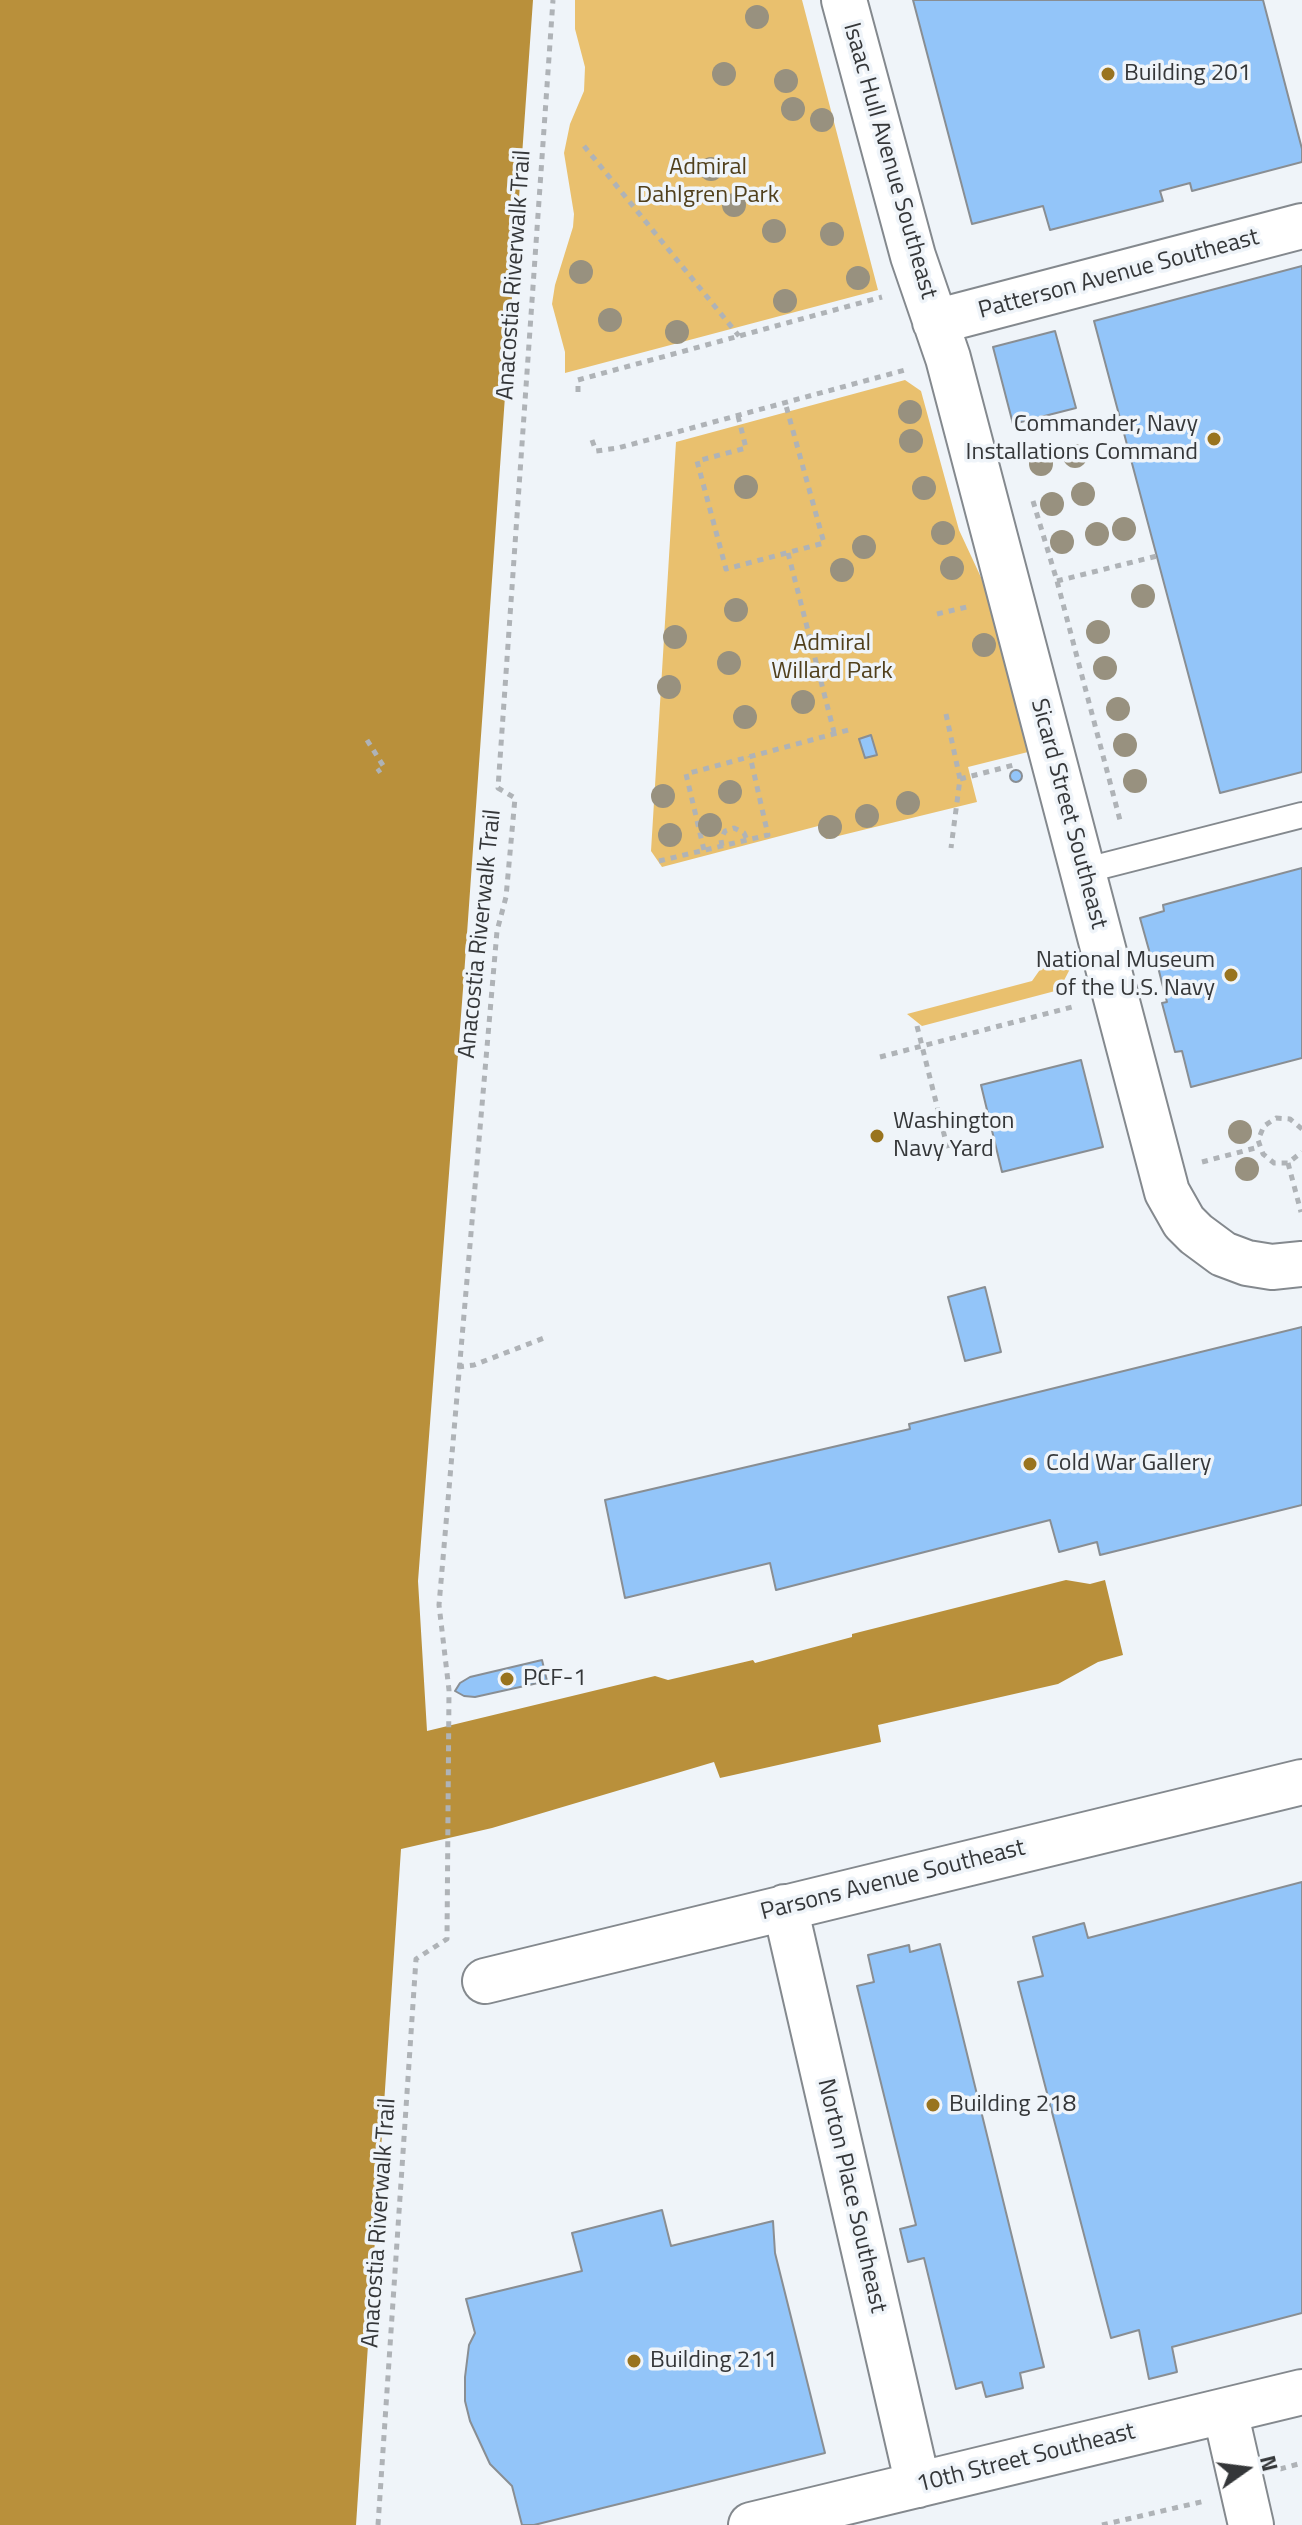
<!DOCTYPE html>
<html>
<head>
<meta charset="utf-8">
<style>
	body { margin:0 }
	#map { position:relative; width:1302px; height:2525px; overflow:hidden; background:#eff4f9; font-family:"Titillium Web",sans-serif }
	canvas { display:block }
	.north { position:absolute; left:1206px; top:2429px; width:80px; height:80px; -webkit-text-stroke:6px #eff4f9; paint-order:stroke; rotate:76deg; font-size:22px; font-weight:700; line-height:32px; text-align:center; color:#353739 }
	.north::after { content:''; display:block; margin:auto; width:28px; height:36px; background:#353739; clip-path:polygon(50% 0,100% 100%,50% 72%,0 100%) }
</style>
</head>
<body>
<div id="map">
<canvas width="1302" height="2525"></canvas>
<div class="north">N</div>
</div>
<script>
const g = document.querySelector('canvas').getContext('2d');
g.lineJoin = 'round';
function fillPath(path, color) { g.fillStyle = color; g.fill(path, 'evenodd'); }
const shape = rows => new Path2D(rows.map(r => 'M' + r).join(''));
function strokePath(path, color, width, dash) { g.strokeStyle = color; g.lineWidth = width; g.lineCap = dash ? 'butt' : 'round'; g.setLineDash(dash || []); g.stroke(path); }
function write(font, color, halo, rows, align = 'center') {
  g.font = font + ' "Titillium Web",sans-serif'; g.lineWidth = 7; g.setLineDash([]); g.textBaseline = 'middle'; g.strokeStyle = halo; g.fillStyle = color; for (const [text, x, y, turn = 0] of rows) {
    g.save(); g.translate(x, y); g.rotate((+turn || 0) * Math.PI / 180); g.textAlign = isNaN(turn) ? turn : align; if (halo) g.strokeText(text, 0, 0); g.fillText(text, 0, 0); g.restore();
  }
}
fillPath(shape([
	[575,0,802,0,878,290,565,373,565,352,552,304,555,285,573,227,574,214,564,153,570,124,584,91,585,67,575,29],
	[905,380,921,391,959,530,992,601,1036,750,968,767,977,802,826,839,822,825,662,867,651,851,676,442],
	[1067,951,1071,967,1059,990,922,1026,907,1014,1032,981,1051,954]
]), '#e9c06e');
fillPath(shape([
	[0,0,533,0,464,976,418,1581,427,1731,655,1676,668,1680,753,1660,755,1663,852,1637,852,1634,1066,1580,1090,1584,1105,1580,1123,1655,1098,1662,1058,1684,878,1725,881,1742,720,1778,714,1762,492,1828,401,1849,356,2525,0,2525]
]), '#b9903b');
const building = shape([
	[913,0,1263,0,1302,149,1302,162,1192,191,1190,183,1160,191,1163,201,1050,230,1043,206,972,224,913,0],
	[1302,266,1302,772,1220,793,1094,321,1302,266],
	[1055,331,1076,408,1013,424,993,347,1055,331],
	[871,735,877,755,865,758,859,739,871,735],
	'1010 776a6 6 0 1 1 12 0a6 6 0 1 1-12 0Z',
	[1302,868,1302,1058,1191,1087,1182,1051,1175,1052,1162,1003,1167,1002,1162,983,1158,967,1154,968,1140,918,1164,911,1163,905,1302,868],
	[1081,1060,1103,1147,1002,1172,981,1085,1081,1060],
	[985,1287,1001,1352,965,1361,948,1297,985,1287],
	[1302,1327,1302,1505,1100,1555,1097,1542,1059,1552,1050,1520,776,1590,770,1563,625,1598,605,1500,910,1429,909,1424,1302,1327],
	[542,1660,547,1681,475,1697,464,1696,455,1691,460,1683,470,1677,542,1660],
	[1302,1882,1302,2313,1172,2347,1177,2372,1149,2379,1139,2330,1111,2338,1018,1982,1043,1976,1033,1937,1084,1923,1088,1938,1302,1882],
	[940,1944,1044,2367,1020,2373,1023,2388,986,2397,982,2382,956,2389,924,2258,908,2262,900,2229,916,2225,857,1986,874,1982,868,1955,909,1945,910,1952,940,1944],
	[662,2210,671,2246,773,2221,775,2253,825,2453,534,2525,522,2525,512,2486,490,2464,470,2421,465,2401,465,2377,469,2345,475,2333,466,2299,582,2271,572,2233,662,2210]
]);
fillPath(building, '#93c5f9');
strokePath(building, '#898e93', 2);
const lane = shape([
	[1083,871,1302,815]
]);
const street = shape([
	[844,0,913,256,948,358,1167,1192,1184,1222,1196,1234,1223,1254,1247,1263,1272,1267,1302,1264],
	[935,322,1302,226],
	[785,1907,918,2485],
	[485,1981,1302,1782],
	[1225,2411,1251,2525],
	[751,2525,1302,2392]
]);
strokePath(lane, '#84898e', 28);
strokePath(street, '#84898e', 48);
strokePath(shape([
	[584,146,739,336],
	[578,392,578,380,882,297],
	[738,416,746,448,697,461,726,569,824,543,785,402],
	[592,440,596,451,618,448,905,370],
	[1033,501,1057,581,1121,824],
	[788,553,834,732],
	[1057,581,1157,556],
	[937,614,971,606],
	[946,714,960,779,951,848],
	[367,740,384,767,377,772],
	[960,779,1014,765],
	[722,846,721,840,725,831,734,828,744,833,747,840],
	[704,850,686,774,852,729],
	[659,861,768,835,750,756],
	[917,1026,948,1150],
	[880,1057,1076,1006],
	[1302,1129,1290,1119,1276,1118,1264,1126,1258,1140,1263,1154,1274,1163,1288,1163,1302,1152],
	[1202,1162,1259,1147],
	[1288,1163,1301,1212],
	[458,1367,474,1365,544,1338],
	[1280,2469,1302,2463],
	[378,2525,416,1959,447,1939,449,1690,439,1605,497,931,506,897,515,798,498,788,553,0],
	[1102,2525,1205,2501]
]), '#afb3b7', 5, [6, 6]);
strokePath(lane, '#fff', 24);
strokePath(street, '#fff', 44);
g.fillStyle = '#98917f';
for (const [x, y] of [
	[757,17],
	[724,74],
	[786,81],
	[793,109],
	[822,120],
	[711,169],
	[734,205],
	[774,231],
	[832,234],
	[581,272],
	[858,278],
	[785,301],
	[610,320],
	[677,332],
	[910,412],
	[911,441],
	[1075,456],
	[1041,464],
	[746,487],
	[924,488],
	[1083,494],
	[1052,504],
	[1124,529],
	[943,533],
	[1097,534],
	[1062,542],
	[864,547],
	[952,568],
	[842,570],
	[1143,596],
	[736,610],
	[1098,632],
	[675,637],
	[984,645],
	[729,663],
	[1105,668],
	[669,687],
	[803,702],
	[1118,709],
	[745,717],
	[1125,745],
	[1135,781],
	[730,792],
	[663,796],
	[908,803],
	[867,816],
	[710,825],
	[830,827],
	[670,835],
	[1240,1132],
	[1247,1169]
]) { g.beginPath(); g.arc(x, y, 12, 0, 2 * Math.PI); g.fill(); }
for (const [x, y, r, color] of [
	[1108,74,8,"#99741f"],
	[1214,439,8,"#99741f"],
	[1231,975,8,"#99741f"],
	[877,1136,8,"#99741f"],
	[1030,1464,8,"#99741f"],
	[507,1679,8,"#99741f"],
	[933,2105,8,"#99741f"],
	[634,2361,8,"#99741f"]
]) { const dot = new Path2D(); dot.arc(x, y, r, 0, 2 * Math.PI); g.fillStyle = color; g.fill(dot); strokePath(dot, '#eff4f9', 3); }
write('24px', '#353739', '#eff4f9', [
	["Building 201",1124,74],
	["Commander, Navy",1198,425,"right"],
	["Installations Command",1198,453,"right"],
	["National Museum",1215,961,"right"],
	["of the U.S. Navy",1215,989,"right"],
	["Washington",893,1122],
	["Navy Yard",893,1150],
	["Cold War Gallery",1046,1464],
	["PCF-1",523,1679],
	["Building 218",949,2105],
	["Building 211",650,2361]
], 'left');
write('24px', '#353739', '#eff4f9', [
	["Isaac Hull Avenue Southeast",889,161,74],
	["Anacostia Riverwalk Trail",515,275,-86],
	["Patterson Avenue Southeast",1119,275,-15],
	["Sicard Street Southeast",1068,814,75],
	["Anacostia Riverwalk Trail",481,934,-84],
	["Parsons Avenue Southeast",893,1881,-14],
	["Norton Place Southeast",851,2196,77],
	["Anacostia Riverwalk Trail",380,2223,-86],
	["10th Street Southeast",1026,2459,-14]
]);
write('24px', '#51401c', '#eff4f9', [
	["Admiral",708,168],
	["Dahlgren Park",708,196],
	["Admiral",832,644],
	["Willard Park",832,672]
]);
</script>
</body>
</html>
